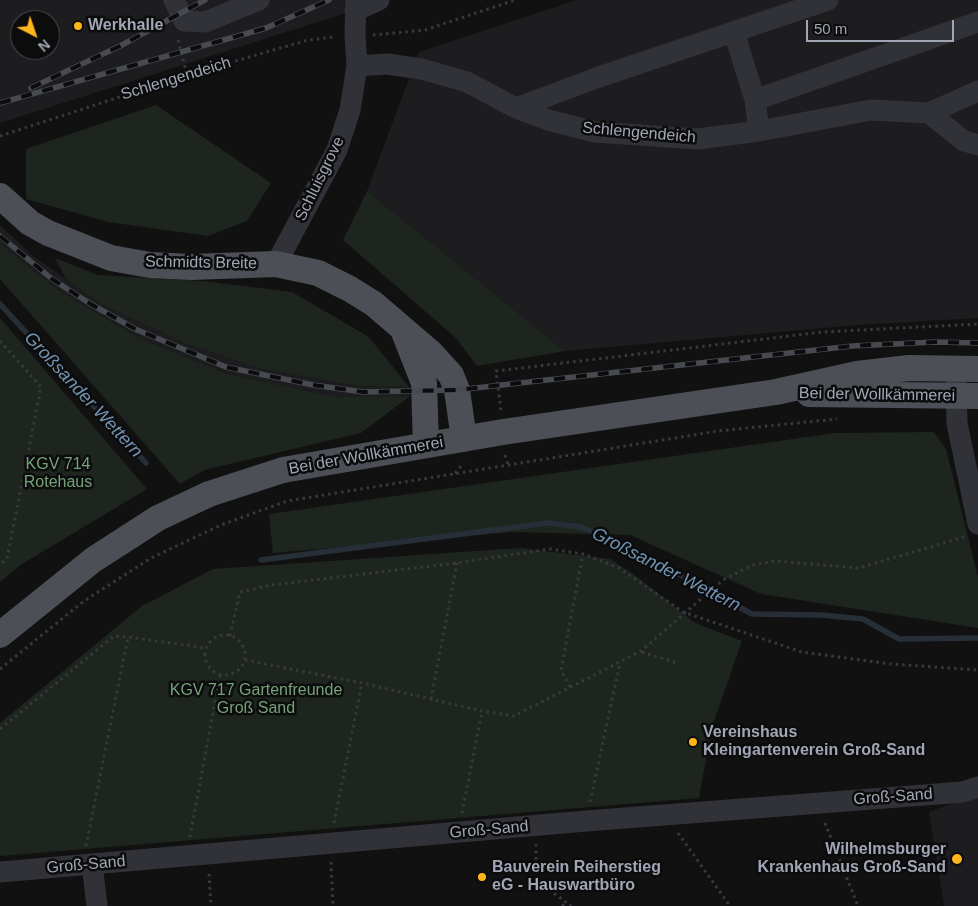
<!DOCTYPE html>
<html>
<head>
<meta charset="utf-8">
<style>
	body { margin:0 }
	#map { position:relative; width:978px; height:906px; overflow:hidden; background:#111112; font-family:Helvetica,sans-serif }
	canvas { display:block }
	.north { position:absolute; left:10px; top:10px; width:50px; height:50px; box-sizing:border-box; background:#0c0c0d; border:1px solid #484a50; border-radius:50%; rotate:139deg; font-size:14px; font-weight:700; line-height:20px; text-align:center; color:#a1a6b5 }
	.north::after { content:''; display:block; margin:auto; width:18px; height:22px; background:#ffb51c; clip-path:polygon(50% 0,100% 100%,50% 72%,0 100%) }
	.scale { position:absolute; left:806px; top:20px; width:148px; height:22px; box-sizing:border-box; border:2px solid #a1a6b5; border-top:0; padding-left:6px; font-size:15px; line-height:18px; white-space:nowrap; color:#a1a6b5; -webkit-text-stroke:4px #0c0c0d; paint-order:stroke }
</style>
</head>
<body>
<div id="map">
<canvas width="978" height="906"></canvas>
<div class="north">N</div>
<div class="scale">50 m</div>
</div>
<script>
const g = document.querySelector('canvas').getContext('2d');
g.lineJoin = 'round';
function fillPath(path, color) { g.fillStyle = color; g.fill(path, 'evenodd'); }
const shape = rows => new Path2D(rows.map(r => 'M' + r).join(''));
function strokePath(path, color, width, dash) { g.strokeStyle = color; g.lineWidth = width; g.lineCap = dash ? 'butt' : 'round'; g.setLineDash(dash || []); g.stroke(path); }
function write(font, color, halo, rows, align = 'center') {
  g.font = font + ' Helvetica,sans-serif'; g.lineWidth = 5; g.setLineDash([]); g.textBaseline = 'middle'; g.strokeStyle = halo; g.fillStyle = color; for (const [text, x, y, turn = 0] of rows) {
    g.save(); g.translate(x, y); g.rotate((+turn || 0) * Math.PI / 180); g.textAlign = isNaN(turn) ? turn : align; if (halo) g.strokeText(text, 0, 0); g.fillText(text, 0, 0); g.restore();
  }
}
fillPath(shape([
	[0,0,387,0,0,123],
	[20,20,50,20,50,50,20,50],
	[577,0,978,0,978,318,858,325,565,351,367,191,419,52],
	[0,225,32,255,101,304,182,342,257,368,357,386,409,387,409,397,337,397,227,374,139,338,55,288,0,243],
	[978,794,978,906,944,906,929,812]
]), '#1d1d1f');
fillPath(shape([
	[156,105,271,183,247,221,208,236,108,222,26,199,26,149],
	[367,191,565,351,477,366,456,338,343,240],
	[0,243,55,288,139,338,227,374,337,397,409,397,361,433,204,470,180,484,0,279],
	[55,258,98,275,202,281,292,292,369,337,409,387,357,386,257,368,182,342,101,304,66,279],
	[0,318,147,489,22,564,0,582],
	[934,432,946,449,978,577,978,628,761,594,630,535,513,532,273,553,269,514,835,433],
	[520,548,610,559,635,575,695,623,742,641,712,727,699,798,0,856,0,723,142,606,213,569]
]), '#1d251e');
strokePath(shape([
	[0,304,146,463],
	[261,560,548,523,581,527,629,547,752,614,821,615,863,619,899,639,978,638]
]), '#262f37', 5.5);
strokePath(shape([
	[373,35,425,30,515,0],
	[178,40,187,75],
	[0,136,187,75,308,40,335,37],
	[0,341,41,387,7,559,0,565],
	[501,410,496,371,823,332,978,324],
	[505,455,508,465],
	[455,473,464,463],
	'205 655a20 20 0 1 1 40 0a20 20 0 1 1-40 0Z',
	[230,636,240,592,271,585,457,563,550,549,583,554,619,568,683,612,802,652,891,664,978,670],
	[642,652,677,663],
	[245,660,362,683,482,711,514,716,641,651,723,580,752,565,774,561,859,568,964,537],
	[0,669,84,601,151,558,221,525,287,501,718,431,837,419],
	[570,687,561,670,583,554],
	[431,699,457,563],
	[0,729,114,636,128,637],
	[590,802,620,663],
	[462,813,482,711],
	[334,823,362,683],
	[825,823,858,906],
	[678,833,730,906],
	[190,837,220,675],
	[536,844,536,880,571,906],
	[86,846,128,637,206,648],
	[331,862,333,906],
	[209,874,211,906],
	[562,906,566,902]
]), '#37393f', 3, [2.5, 4]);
strokePath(shape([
	[174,0,184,21,205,22,259,0],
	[355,11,379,0],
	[734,32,755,100,759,131],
	[357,66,387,64,422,69,467,82,516,108,548,120,595,132,698,139,759,131,871,110,929,113,978,91],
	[755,100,978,22],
	[516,108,599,77,828,0],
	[929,113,964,141,978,145],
	[276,264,337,150,350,110,357,66,355,35,356,0],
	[956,381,957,423,978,524],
	[92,864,97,906],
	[0,872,586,821,963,792,978,787]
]), '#313238', 21);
strokePath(shape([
	[0,196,30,223,48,233,111,258,150,265,191,267,276,264,318,273,350,289,374,304,430,352,451,375,457,390,464,439],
	[404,332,424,383,426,445],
	[809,394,978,396],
	[0,635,93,560,158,518,209,494,283,470,503,432,776,392,857,374,909,368,978,369]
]), '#4d4f57', 26);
const rail = shape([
	[31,88,120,46,205,0],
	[0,103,266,28,329,0],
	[0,236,52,279,89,303,135,329,226,367,313,385,363,392,457,390,852,346,936,342,978,343]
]);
strokePath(rail, '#484a51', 5.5);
strokePath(rail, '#0c0c0d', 4, [11]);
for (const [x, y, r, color] of [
	[78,26,5,"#ffb51c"],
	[693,742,5,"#ffb51c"],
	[957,859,6,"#ffb51c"],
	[482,877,5,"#ffb51c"]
]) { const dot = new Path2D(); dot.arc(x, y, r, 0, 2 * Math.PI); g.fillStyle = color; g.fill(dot); strokePath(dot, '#0c0c0d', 2); }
write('bold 16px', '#a1a6b5', '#0c0c0d', [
	["Werkhalle",88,26],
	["Vereinshaus",703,733],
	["Kleingartenverein Groß-Sand",703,751],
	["Wilhelmsburger",946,850,"right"],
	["Krankenhaus Groß-Sand",946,868,"right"],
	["Bauverein Reiherstieg",492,868],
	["eG - Hauswartbüro",492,886]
], 'left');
write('16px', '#a1a6b5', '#0c0c0d', [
	["Schlengendeich",176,79,-17],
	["Schlengendeich",639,133,5],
	["Schluisgrove",320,179,-64],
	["Schmidts Breite",201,263,1],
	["Bei der Wollkämmerei",877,395,1],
	["Bei der Wollkämmerei",366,456,-10],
	["Groß-Sand",893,797,-4],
	["Groß-Sand",489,830,-5],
	["Groß-Sand",86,865,-5]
]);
write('16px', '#75a279', '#0c0c0d', [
	["KGV 714",58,465],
	["Rotehaus",58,483],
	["KGV 717 Gartenfreunde",256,691],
	["Groß Sand",256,709]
]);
write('italic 18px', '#7395b4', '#0c0c0d', [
	["Großsander Wettern",83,395,47],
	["Großsander Wettern",666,570,27]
]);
</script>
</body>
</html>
